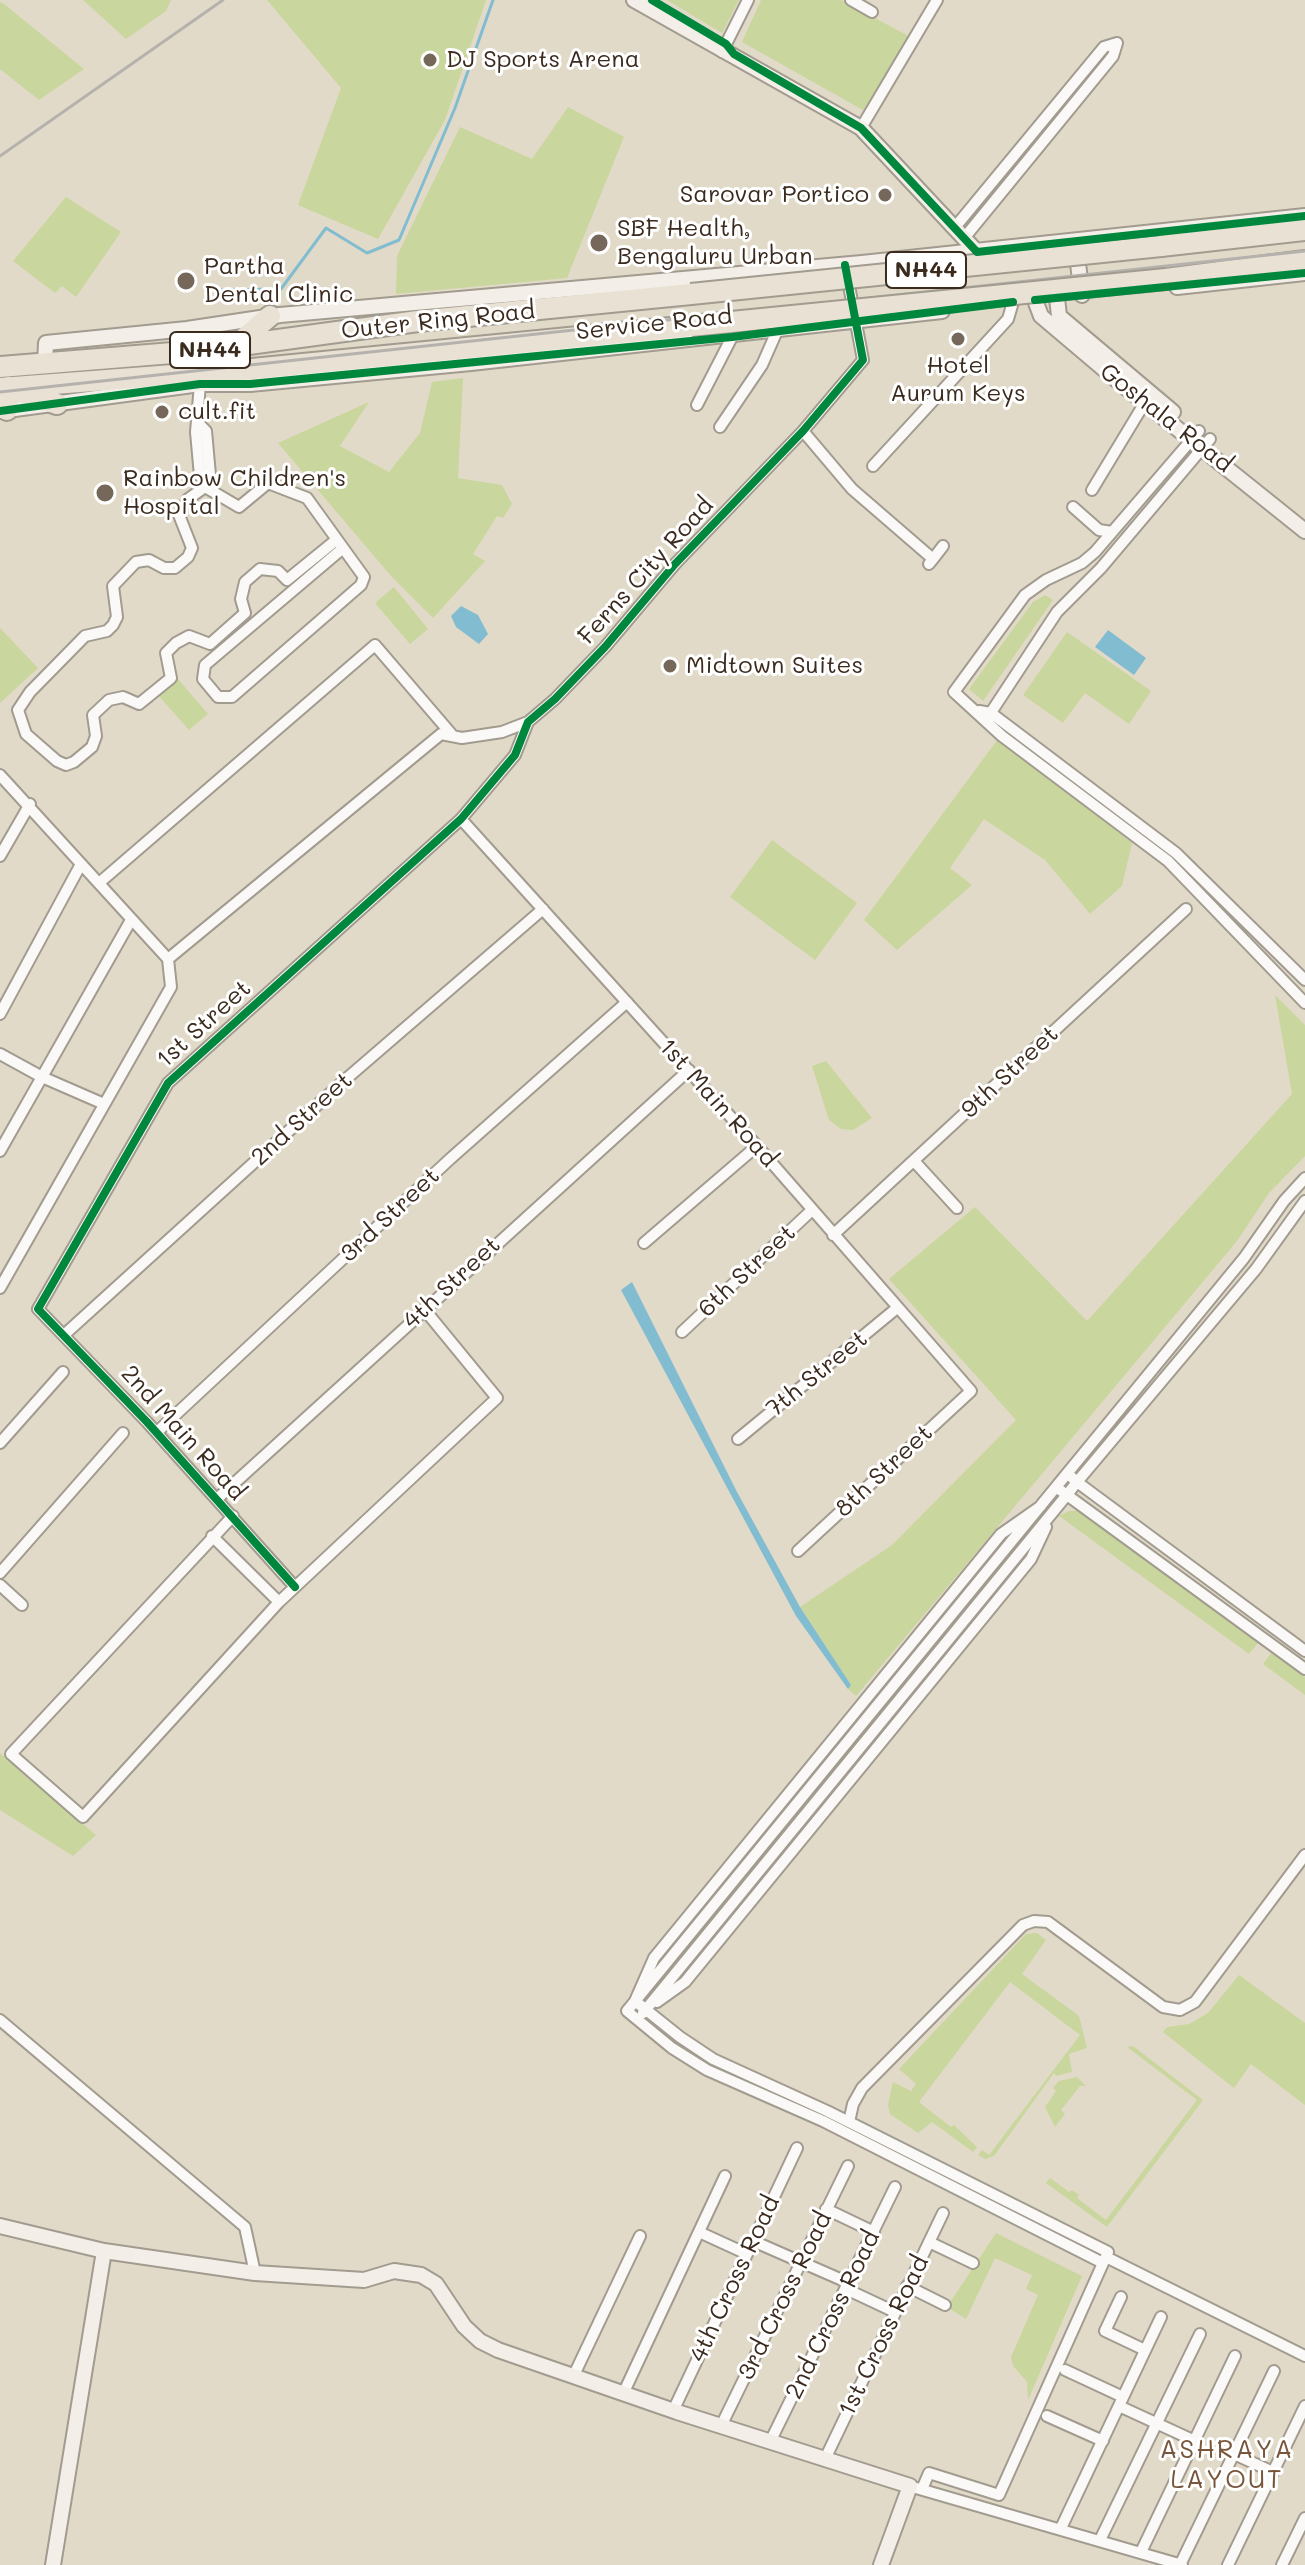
<!DOCTYPE html>
<html>
<head>
<meta charset="utf-8">
<style>
	body { margin:0 }
	canvas { display:block; background:#e2dac8 }
</style>
</head>
<body>
<canvas width="1305" height="2565"></canvas>
<script>
const g = document.querySelector('canvas').getContext('2d');
g.lineJoin = 'round';
function fillPath(path, color) { g.fillStyle = color; g.fill(path, 'evenodd'); }
const shape = rows => new Path2D(rows.map(r => 'M' + r).join(''));
function strokePath(path, color, width, dash) { g.strokeStyle = color; g.lineWidth = width; g.lineCap = dash ? 'butt' : 'round'; g.setLineDash(dash || []); g.stroke(path); }
function write(font, color, halo, rows, align = 'center') {
  g.font = font + ' Mali,sans-serif'; g.lineWidth = 6; g.setLineDash([]); g.textBaseline = 'middle'; g.strokeStyle = halo; g.fillStyle = color; for (const [text, x, y, turn = 0] of rows) {
    g.save(); g.translate(x, y); g.rotate((+turn || 0) * Math.PI / 180); g.textAlign = isNaN(turn) ? turn : align; if (halo) g.strokeText(text, 0, 0); g.fillText(text, 0, 0); g.restore();
  }
}
fillPath(shape([
	[83,0,171,0,166,11,126,39],
	[267,0,486,0,445,120,378,239,298,205,341,88],
	[667,0,739,0,722,33],
	[761,0,841,0,916,40,863,110,742,42],
	[0,2,4,4,84,69,39,100,0,69],
	[568,107,624,137,567,278,396,294,397,256,460,127,532,159],
	[66,197,121,232,76,297,62,286,55,293,13,261],
	[463,378,458,478,502,485,512,504,503,518,497,516,473,554,485,561,433,618,391,576,278,443,369,402,340,446,389,472,420,433,432,382],
	[394,587,428,629,410,644,375,603],
	[1045,595,1053,600,983,701,969,689,1033,602],
	[0,628,38,668,0,703],
	[1067,632,1151,691,1129,724,1085,693,1063,723,1023,695],
	[177,678,208,714,189,730,158,695],
	[998,739,1132,843,1122,886,1090,914,1045,860,984,819,950,868,972,885,897,950,864,920],
	[772,840,857,903,815,960,730,897],
	[1275,995,1305,1025,1305,1156,1269,1193,1237,1241,856,1696,848,1689,851,1685,800,1607,892,1545,1016,1420,889,1279,975,1207,1087,1321,1292,1094],
	[826,1061,872,1118,853,1130,841,1129,829,1120,812,1066],
	[1069,1511,1079,1511,1258,1643,1249,1654,1059,1516],
	[1271,1653,1305,1677,1305,1695,1263,1664],
	[0,1753,96,1835,73,1856,0,1810],
	[1037,1933,1046,1940,1022,1974,1079,2016,1087,2048,1069,2054,1072,2072,1056,2076,1054,2073,994,2156,985,2159,978,2155,982,2150,989,2155,1080,2035,1010,1982,919,2102,951,2127,954,2125,977,2147,973,2152,932,2122,918,2133,890,2114,888,2105,893,2082,911,2091,916,2084,899,2069,1026,1934],
	[1239,1975,1305,2023,1305,2105,1251,2064,1234,2088,1163,2032,1167,2027,1189,2024,1208,2013],
	[1133,2046,1203,2100,1107,2227,1046,2183,1050,2178,1069,2192,1072,2190,1079,2195,1077,2198,1106,2220,1197,2100,1127,2047],
	[1077,2077,1086,2086,1080,2086,1061,2110,1065,2114,1055,2127,1045,2107,1056,2091,1053,2088,1059,2081],
	[996,2233,1082,2276,1028,2400,1027,2382,1013,2366,1011,2357,1038,2295,1026,2289,1032,2275,995,2258,966,2319,947,2307]
]), '#c9d69d');
fillPath(shape([
	[461,606,478,615,488,634,479,644,456,627,451,616],
	[1108,630,1146,658,1134,675,1095,647],
	[632,1282,737,1492,800,1607,851,1685,848,1689,796,1616,621,1290]
]), '#81bcd0');
strokePath(shape([
	[212,290,281,289,326,228,367,253,399,240,455,108,493,0]
]), '#81bcd0', 3);
const street = shape([
	[851,0,872,12],
	[722,52,748,0],
	[861,128,937,0],
	[956,226,1104,47,1117,43],
	[965,237,1113,56,1117,43],
	[200,384,196,432,200,476,206,482],
	[697,405,732,337],
	[199,424,206,431,210,475,205,487,188,499,179,515,192,548,188,557,175,568,164,568,149,560,136,562,113,586,117,617,113,625,107,631,85,636,30,692,18,710,26,734,57,761,66,765,74,762,92,747,96,736,93,715,109,700,123,697,139,704,171,678,166,653,176,643,189,636,210,644,245,613,241,599,245,582,260,569,278,571,287,580,335,541],
	[720,427,762,365,777,331],
	[803,431,852,489,933,559,929,564],
	[1199,431,1095,552,1082,563,1046,580,1025,595,954,692,1002,736,1168,861,1305,1003],
	[873,466,1008,319,1013,302],
	[205,487,239,507,268,483,307,498,364,577,361,585,232,697,218,697,203,679,205,665,342,549],
	[1092,490,1147,399],
	[1073,507,1099,530,1112,532],
	[933,559,943,546],
	[979,711,991,713,1176,853,1305,980],
	[988,717,1057,612,1101,568,1210,439],
	[0,775,168,959,171,987,0,1288],
	[461,819,757,1146,971,1391,798,1551],
	[0,856,30,804],
	[99,883,375,645,453,736],
	[168,959,441,734,462,738,502,732,528,722],
	[0,1014,81,864],
	[0,1054,42,1077,104,1104],
	[0,1151,131,920],
	[914,1161,957,1208],
	[1305,1178,1284,1201,1244,1258,1056,1487,1305,1669],
	[1305,1201,1256,1269,1077,1482,1305,1651],
	[833,1235,1186,909],
	[644,1243,757,1146],
	[682,1332,812,1210],
	[65,1334,346,1079,543,909],
	[157,1432,450,1159,627,1002],
	[738,1439,897,1308],
	[0,1443,63,1372],
	[1056,1487,627,2011,672,2048,707,2070,823,2121,1103,2263],
	[218,1498,689,1070],
	[233,1516,11,1754,83,1817,279,1602,497,1398,424,1309],
	[212,1536,279,1602],
	[0,1573,123,1433],
	[0,1585,22,1605],
	[295,1587,147,1422,38,1309,168,1083,461,819,515,755,528,722,555,699,605,647,675,564,803,431,863,360,847,275],
	[657,2002,685,1982,870,1756,1031,1559,1046,1527],
	[643,2013,1066,1496,1077,1482,1068,1474],
	[0,2020,245,2227,255,2273],
	[849,2122,853,2104,862,2088,1023,1925,1034,1921,1048,1922,1163,2007,1180,2010,1195,2002,1305,1855],
	[826,2209,874,2232],
	[699,2232,747,2254],
	[753,2241,849,2283],
	[929,2242,973,2263],
	[1106,2257,1305,2356],
	[907,2286,945,2305],
	[846,2289,895,2312],
	[1121,2297,1105,2331,1145,2350],
	[1065,2370,1123,2397],
	[573,2377,640,2236],
	[623,2394,725,2176],
	[1119,2406,1195,2441],
	[673,2411,797,2148],
	[1047,2416,1103,2441],
	[721,2426,848,2166],
	[770,2442,895,2187],
	[1234,2454,1273,2472],
	[825,2459,943,2213],
	[916,2488,1182,2565],
	[922,2489,929,2473,999,2495,1108,2252,827,2111,713,2059,680,2037,635,2001,654,1958,1001,1534,1041,1506],
	[1061,2528,1161,2317],
	[1100,2540,1200,2334],
	[1141,2552,1235,2356],
	[1180,2565,1274,2371],
	[1228,2565,1305,2406],
	[1282,2565,1305,2518]
]);
const secondary = shape([
	[634,0,861,128,977,252],
	[1076,248,1082,295],
	[1177,287,1305,273],
	[1057,298,1059,316,1173,412],
	[1035,300,1041,316,1119,382,1305,531],
	[45,363,46,343,187,329,280,315,862,263,1305,216],
	[0,411,200,384,250,384,471,363,942,311],
	[0,2226,104,2251,255,2273,364,2280,394,2271,421,2275,436,2284,464,2326,480,2341,498,2350,677,2412,910,2486,881,2565],
	[53,2565,104,2251]
]);
const highway = shape([
	[1161,246,1305,230],
	[1166,279,1305,261],
	[235,346,270,316],
	[0,367,197,351,418,321,691,294],
	[0,388,252,369,691,326],
	[15,390,57,404],
	[7,410,8,387]
]);
strokePath(street, '#a29b8f', 14);
strokePath(secondary, '#a29b8f', 18);
strokePath(highway, '#a29b8f', 24);
strokePath(street, '#fbf9f7', 10);
strokePath(secondary, '#f3efe8', 14);
strokePath(highway, '#e8e1d4', 20);
strokePath(shape([
	[0,156,223,0],
	[0,392,1305,251]
]), '#b5b2ae', 3);
const highwayBridge = shape([
	[691,294,1161,246],
	[691,326,1166,279]
]);
strokePath(highwayBridge, '#a29b8f', 24, []);
strokePath(highwayBridge, '#e8e1d4', 20);
strokePath(shape([
	[652,0,726,44,734,54,861,128,977,252,1305,216],
	[1035,300,1305,273],
	[0,411,200,384,250,384,732,337,1013,302],
	[295,1587,147,1422,38,1309,168,1083,461,819,515,755,528,722,555,699,605,647,675,564,803,431,863,360,845,265]
]), '#00873e', 8);
for (const [x, y, r, color] of [
	[430,60,8,"#75685a"],
	[885,195,8,"#75685a"],
	[599,243,10,"#75685a"],
	[186,281,10,"#75685a"],
	[958,339,8,"#75685a"],
	[162,412,8,"#75685a"],
	[105,493,10,"#75685a"],
	[670,666,8,"#75685a"]
]) { const dot = new Path2D(); dot.arc(x, y, r, 0, 2 * Math.PI); g.fillStyle = color; g.fill(dot); strokePath(dot, '#fff', 3); }
for (const [x, y, w] of [
	[926,270,80],
	[210,350,80]
]) { const box = new Path2D(); box.roundRect(x - w / 2, y - 18, w, 36, 6); g.fillStyle = '#fff'; g.fill(box); strokePath(box, '#3b2a1e', 2); }
write('bold 22px', '#3b2a1e', null, [
	["NH44",926,270],
	["NH44",210,350]
]);
write('24px', '#3b2a1e', '#fff', [
	["DJ Sports Arena",446,60],
	["Sarovar Portico",869,195,"right"],
	["SBF Health,",617,229],
	["Bengaluru Urban",617,257],
	["Partha",204,267],
	["Dental Clinic",204,295],
	["Hotel",958,366,"center"],
	["Aurum Keys",958,394,"center"],
	["cult.fit",178,412],
	["Rainbow Children's",123,479],
	["Hospital",123,507],
	["Midtown Suites",686,666]
], 'left');
write('24px', '#3b2a1e', '#fff', [
	["Outer Ring Road",438,321,-6],
	["Service Road",654,324,-6],
	["Goshala Road",1166,418,38],
	["Ferns City Road",646,571,-48],
	["1st Street",204,1024,-42],
	["9th Street",1010,1072,-43],
	["1st Main Road",718,1103,48],
	["2nd Street",302,1119,-42],
	["3rd Street",390,1215,-43],
	["6th Street",747,1271,-43],
	["4th Street",452,1283,-43],
	["7th Street",817,1374,-39],
	["2nd Main Road",183,1433,48],
	["8th Street",884,1471,-43],
	["4th Cross Road",735,2279,-65],
	["3rd Cross Road",785,2296,-64],
	["2nd Cross Road",833,2315,-64],
	["1st Cross Road",884,2336,-64]
]);
g.letterSpacing = '2px';
write('26px', '#78563c', '#fff', [
	["ASHRAYA",1227,2450],
	["LAYOUT",1227,2480]
]);
g.letterSpacing = '0px';
</script>
</body>
</html>
